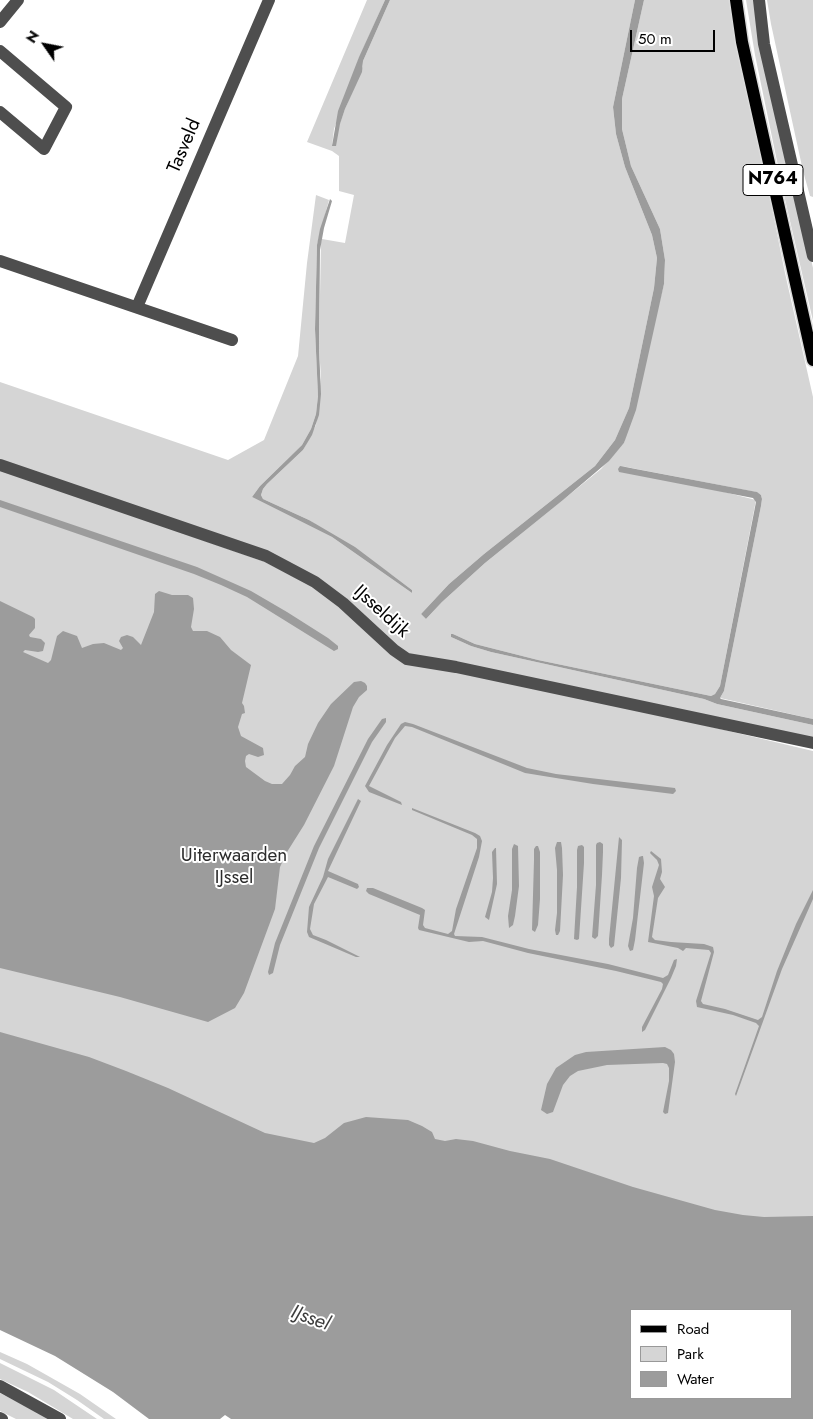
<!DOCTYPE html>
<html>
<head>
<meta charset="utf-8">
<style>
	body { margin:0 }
	#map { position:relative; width:813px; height:1419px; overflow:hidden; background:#fff; font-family:Jost,sans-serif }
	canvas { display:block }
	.legend { position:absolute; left:630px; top:1309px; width:162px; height:90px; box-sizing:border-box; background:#fff; border:1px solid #999; margin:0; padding:6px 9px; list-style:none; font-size:15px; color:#000 }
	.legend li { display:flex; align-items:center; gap:10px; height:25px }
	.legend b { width:25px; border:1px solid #999 }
	.north { position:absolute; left:20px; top:20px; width:50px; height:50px; -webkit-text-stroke:4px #fff; paint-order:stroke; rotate:303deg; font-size:14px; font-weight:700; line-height:20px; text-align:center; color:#000 }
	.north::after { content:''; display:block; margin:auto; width:18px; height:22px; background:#000; clip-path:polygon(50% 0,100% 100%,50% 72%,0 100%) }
	.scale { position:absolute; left:630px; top:30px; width:85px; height:22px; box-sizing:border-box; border:2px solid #000; border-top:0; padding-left:6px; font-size:15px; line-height:18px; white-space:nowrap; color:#000; -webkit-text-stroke:4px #fff; paint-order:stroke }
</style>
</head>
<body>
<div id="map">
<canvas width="813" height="1419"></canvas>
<ul class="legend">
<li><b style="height:6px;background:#000"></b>Road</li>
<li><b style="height:14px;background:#d5d5d5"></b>Park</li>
<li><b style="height:14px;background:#9c9c9c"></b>Water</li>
</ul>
<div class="north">N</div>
<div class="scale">50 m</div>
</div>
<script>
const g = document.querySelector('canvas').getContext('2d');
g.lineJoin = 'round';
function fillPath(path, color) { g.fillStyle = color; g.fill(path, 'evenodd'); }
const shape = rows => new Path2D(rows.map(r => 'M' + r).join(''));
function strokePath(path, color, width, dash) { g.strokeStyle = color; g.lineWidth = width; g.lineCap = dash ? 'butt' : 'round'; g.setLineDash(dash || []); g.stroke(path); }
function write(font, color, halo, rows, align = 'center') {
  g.font = font + ' Jost,sans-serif'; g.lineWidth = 4; g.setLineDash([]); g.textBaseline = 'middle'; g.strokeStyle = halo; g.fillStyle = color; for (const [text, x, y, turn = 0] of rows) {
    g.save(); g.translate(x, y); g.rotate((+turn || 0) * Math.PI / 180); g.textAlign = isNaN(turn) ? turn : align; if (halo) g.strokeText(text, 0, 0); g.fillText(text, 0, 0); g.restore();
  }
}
fillPath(shape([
	[367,0,385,0,359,58,334,129,332,146,345,109,363,66,363,61,390,0,635,0,613,107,616,134,625,167,652,235,657,258,654,288,629,408,615,440,595,466,484,554,449,584,421,614,426,619,442,602,485,563,601,469,624,443,664,284,665,260,660,229,631,166,622,129,622,99,644,0,730,0,785,273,813,397,813,719,720,698,724,691,761,506,762,499,761,495,756,492,621,466,756,500,720,686,715,694,711,696,538,660,475,644,453,634,451,637,471,646,491,652,704,699,717,704,813,725,813,740,412,658,323,583,0,462,0,382,228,460,264,440,298,356,307,263,316,195,329,200,317,245,315,329,318,396,316,414,311,429,302,445,260,486,252,497,332,537,412,593,412,590,392,575,309,520,263,499,261,495,263,489,267,484,303,450,316,425,321,377,319,348,321,242,322,239,345,243,354,195,339,191,339,156,332,151,307,142],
	[746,0,755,0,764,52,813,268,813,321,784,195,755,55],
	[767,0,813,0,813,197,810,196,803,171,771,24],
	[0,469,265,562,323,592,395,655,619,705,813,751,813,1255,0,1098],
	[0,1352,27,1364,80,1394,116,1419,104,1419,77,1400,48,1382,0,1359],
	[0,1363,54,1390,97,1419,73,1419,28,1392,0,1379],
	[0,1393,50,1419,16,1419,0,1411]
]), '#d5d5d5');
fillPath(shape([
	[385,0,390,0,363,61,362,72,345,109,340,124,336,146,332,146,338,111,359,57],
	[635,0,644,0,622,99,622,129,631,166,660,229,665,260,664,284,636,410,624,443,609,461,563,500,485,563,442,602,426,619,421,614,449,584,484,554,595,466,615,440,629,408,654,288,657,258,652,235,625,167,616,134,613,107],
	[330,199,332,201,324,228,320,250,319,348,321,394,319,415,312,435,303,450,267,484,263,489,261,495,263,499,309,520,355,547,412,590,412,593,332,537,252,497,260,486,302,445,311,429,316,414,318,396,315,329,317,245,320,229],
	[620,466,757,492,761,495,762,499,761,506,724,691,720,698,721,699,813,719,813,725,717,704,704,699,491,652,471,646,451,637,451,634,453,634,475,644,538,660,711,696,715,694,720,686,756,502,753,498,619,472,618,469],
	[0,500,197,567,251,591,287,612,328,638,338,646,338,649,334,651,247,597,221,585,194,574,0,507],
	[159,591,172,595,188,595,193,598,194,609,191,627,193,631,207,631,220,637,231,650,251,665,242,703,244,706,245,713,242,714,238,727,241,736,263,748,264,755,258,757,249,754,246,756,245,761,246,767,265,781,272,784,282,784,290,775,295,766,305,757,308,744,318,723,331,704,354,682,361,681,365,683,367,686,367,690,359,697,353,707,334,766,304,825,287,852,280,867,275,909,244,993,235,1008,208,1022,120,997,0,968,0,601,33,617,35,619,35,628,29,635,30,637,41,639,45,643,43,651,38,652,25,650,23,652,48,663,51,660,57,636,63,631,77,636,82,648,93,644,104,643,121,650,123,648,119,641,121,637,127,635,133,637,141,645,154,612,155,594],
	[386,718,386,722,372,742,319,848,280,945,273,973,269,975,268,972,275,943,314,846,368,739,382,719],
	[405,722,413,724,527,768,556,774,675,788,676,791,673,794,593,784,525,773,412,727,405,726,395,738,369,786,401,802,402,805,369,792,365,786,387,745,401,724],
	[358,799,361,801,360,803,328,871,358,884,359,887,357,889,328,877,314,904,310,929,313,935,326,940,360,957,356,957,309,937,307,932,309,907,323,877,328,859],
	[412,808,475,833,480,836,482,841,479,857,454,934,455,936,482,937,529,949,608,964,663,978,668,975,674,960,677,959,676,966,671,978,645,1030,642,1032,642,1027,662,989,663,984,661,982,616,971,528,953,483,941,469,942,419,930,418,928,420,915,369,894,366,891,367,888,373,888,422,908,425,910,423,925,425,928,448,934,452,931,456,909,477,848,477,839,472,835,412,810],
	[619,837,622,840,621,878,614,946,611,948,609,945,609,939],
	[557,842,561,842,562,848,563,875,560,931,558,935,556,935,555,930,557,913,557,870,555,848],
	[600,842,603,844,603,852,602,875,598,936,595,939,592,937,596,885,596,845,597,843],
	[514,844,518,846,519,886,515,916,513,925,509,928,508,916,512,890,512,849],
	[582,845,584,847,584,863,579,939,577,940,574,939,577,887,577,850,578,846],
	[536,846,538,846,540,852,540,899,538,925,535,932,532,930,534,860,534,849],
	[495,848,496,848,497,884,489,920,485,917,492,892,493,878,492,852],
	[651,851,661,859,662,872,660,879,665,887,658,898,652,937,655,940,671,942,704,944,713,947,714,952,701,1001,703,1004,725,1009,758,1020,762,1017,777,971,796,924,813,890,813,899,782,969,736,1096,735,1094,759,1026,756,1023,733,1015,697,1007,696,1001,711,953,709,950,686,948,683,951,678,948,648,942,654,896,652,887,659,865,657,860,650,853],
	[642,856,643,856,644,863,635,940,633,950,630,951,628,946,633,918,637,868,639,857],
	[0,1032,89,1057,126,1071,168,1088,265,1133,314,1143,325,1138,344,1123,366,1117,408,1120,422,1126,432,1132,435,1139,445,1141,456,1139,473,1141,510,1151,550,1159,633,1187,715,1210,743,1215,764,1217,813,1216,813,1419,231,1419,225,1415,220,1419,149,1419,113,1392,55,1356,0,1330],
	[632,1310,792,1310,792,1398,632,1398],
	[665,1047,671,1050,674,1054,675,1062,668,1113,665,1114,663,1112,669,1081,669,1068,667,1064,663,1063,607,1065,578,1071,570,1076,563,1085,553,1112,547,1114,541,1110,547,1084,556,1068,575,1055,586,1052]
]), '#9c9c9c');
const major = shape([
	[736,0,742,42,813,360]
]);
strokePath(major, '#dbdbdb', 15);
strokePath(shape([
	[759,0,764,44,813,256],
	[0,22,18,0],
	[0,51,66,107,44,149,0,112],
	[0,261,232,340],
	[137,307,269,0],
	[0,465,266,556,315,582,343,603,394,650,407,659,456,667,813,743],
	[0,1386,60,1419],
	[0,1418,2,1419]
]), '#4e4e4e', 12);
strokePath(major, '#000', 12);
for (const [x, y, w] of [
	[773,180,60]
]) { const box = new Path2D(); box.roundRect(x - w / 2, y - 15.5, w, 31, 4); g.fillStyle = '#fff'; g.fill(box); strokePath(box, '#000', 1); }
write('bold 18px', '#000', null, [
	["N764",773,180]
]);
write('19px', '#000', '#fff', [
	["Tasveld",185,146,-67],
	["IJsseldijk",381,612,42]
]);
write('19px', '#2c2c2c', '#fff', [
	["Uiterwaarden",234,856],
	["IJssel",234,878]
]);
write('italic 20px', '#3d3d3d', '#fff', [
	["IJssel",310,1319,20]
]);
</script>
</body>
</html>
